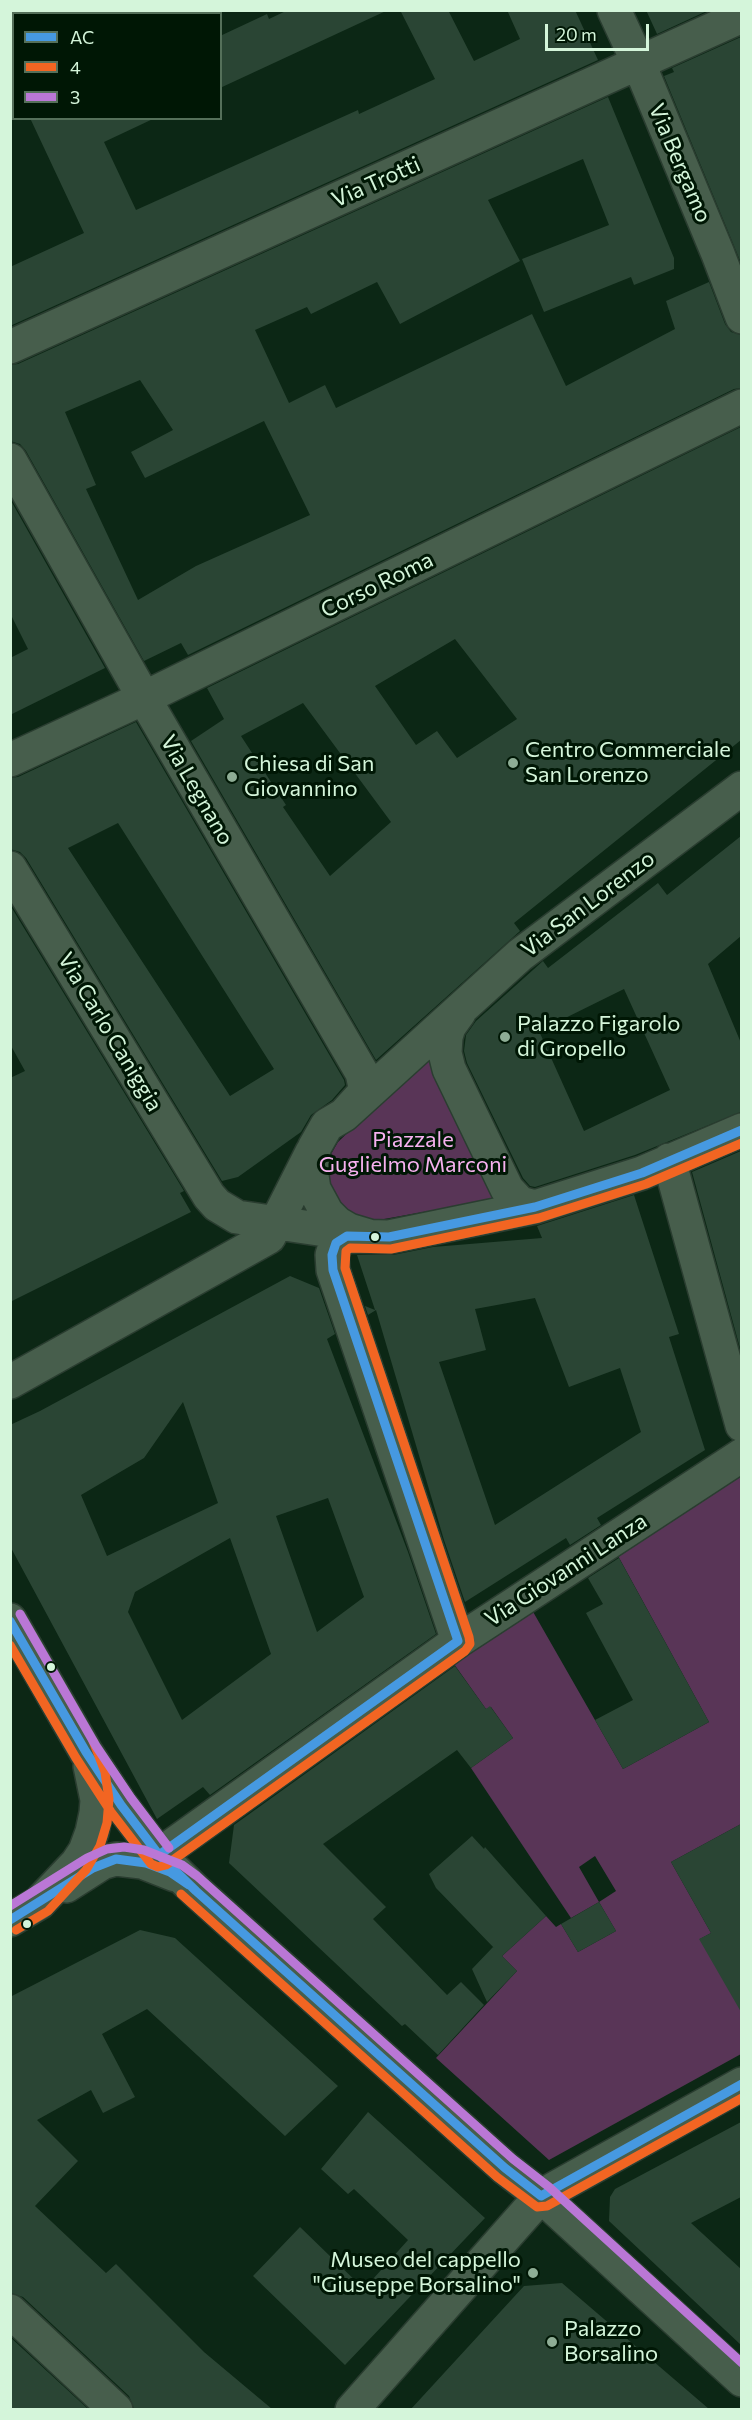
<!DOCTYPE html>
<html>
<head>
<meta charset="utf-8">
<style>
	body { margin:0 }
	#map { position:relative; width:752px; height:2420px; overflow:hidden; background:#0c2715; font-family:Commissioner,sans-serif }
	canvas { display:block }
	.frame { position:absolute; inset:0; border:12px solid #d4f5da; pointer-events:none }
	.legend { position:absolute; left:12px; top:12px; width:210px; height:108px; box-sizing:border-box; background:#001705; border:2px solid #55705a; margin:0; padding:8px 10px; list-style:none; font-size:18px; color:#d4f5da }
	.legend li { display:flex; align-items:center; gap:12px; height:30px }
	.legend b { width:30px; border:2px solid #55705a }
	.scale { position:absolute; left:545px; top:24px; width:104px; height:27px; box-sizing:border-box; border:3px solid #d4f5da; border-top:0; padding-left:8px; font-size:18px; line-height:21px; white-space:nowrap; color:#d4f5da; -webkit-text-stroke:4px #001705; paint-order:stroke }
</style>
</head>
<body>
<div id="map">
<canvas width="752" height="2420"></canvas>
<div class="frame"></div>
<ul class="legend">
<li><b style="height:8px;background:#4699e1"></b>AC</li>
<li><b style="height:8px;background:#f26522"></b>4</li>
<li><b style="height:8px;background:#ba77d6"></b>3</li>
</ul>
<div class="scale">20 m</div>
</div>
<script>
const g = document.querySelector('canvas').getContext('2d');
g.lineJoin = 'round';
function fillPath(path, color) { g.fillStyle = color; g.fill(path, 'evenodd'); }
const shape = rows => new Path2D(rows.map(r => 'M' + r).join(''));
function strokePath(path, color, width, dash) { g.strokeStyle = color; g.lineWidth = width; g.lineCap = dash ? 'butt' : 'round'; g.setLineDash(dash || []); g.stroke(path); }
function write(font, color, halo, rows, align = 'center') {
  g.font = font + ' Commissioner,sans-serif'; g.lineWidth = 6; g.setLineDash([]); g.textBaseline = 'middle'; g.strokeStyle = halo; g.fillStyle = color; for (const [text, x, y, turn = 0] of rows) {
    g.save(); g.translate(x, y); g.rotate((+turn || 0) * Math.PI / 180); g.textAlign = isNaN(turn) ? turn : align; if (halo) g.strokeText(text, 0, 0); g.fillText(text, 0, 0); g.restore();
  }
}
fillPath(shape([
	[432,1052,502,1198,384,1219,369,1219,355,1215,344,1207,335,1196,329,1182,328,1168,331,1154,338,1142],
	[741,1472,741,1824,671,1862,711,1933,700,1939,741,1984,741,2054,549,2160,436,2058,517,1971,502,1956,546,1916,556,1927,561,1924,578,1952,616,1931,599,1902,571,1918,471,1768,513,1738,491,1707,486,1709,454,1664,532,1610,623,1769,709,1722,617,1554],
	[595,1856,616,1891,599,1902,579,1867]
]), '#593557');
fillPath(shape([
	[288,10,388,10,220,88,220,36,267,14,269,19],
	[400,10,448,10,474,61,520,39,507,10,575,10,598,60,10,326,10,267,84,233,30,118,155,118,104,142,136,210,358,110,359,114,435,79],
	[646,10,709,10,657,34],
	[741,37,741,263,664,76,674,72,672,68],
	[608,97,674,258,674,269,634,285,631,277,544,312,522,259,609,225,583,159,488,200,520,261,400,324,377,282,311,314,307,307,255,330,289,403,325,385,336,408,532,314,566,386,675,329,666,301,709,282,725,324,731,332,741,335,741,388,734,389,188,655,181,643,144,661,26,451,20,444,10,441,10,365,18,364],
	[140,380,173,430,131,452,145,478,264,421,310,515,196,566,138,600,86,489,96,485,65,412],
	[741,427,741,740,514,923,520,931,376,1060,191,741,224,719,207,688],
	[455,639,517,719,457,758,437,731,416,745,375,686],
	[303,703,391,822,330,876,283,807,286,805,241,736],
	[10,499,105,668,10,715,10,658,28,649,10,613],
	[136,722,344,1080,345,1085,332,1100,311,1115,301,1132,238,1177,222,1181,26,858,20,852,10,849,10,778,18,777],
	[118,823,274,1069,230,1096,68,848],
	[741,836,741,936,708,964,741,1043,741,1112,635,1155,535,1187,530,1186,523,1178,467,1063,464,1051,466,1035,476,1021,543,961,548,968,658,883,667,895],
	[624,989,670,1090,584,1131,539,1031],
	[10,905,184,1191,180,1193,191,1212,10,1302,10,1078,25,1071,10,1044],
	[741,1151,741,1348,740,1348,692,1172],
	[634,1195,679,1334,669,1337,705,1450,597,1518,601,1525,570,1545,566,1538,465,1602,444,1540,376,1310,368,1315,365,1306,375,1310,357,1255,393,1255,433,1247,542,1238,537,1226],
	[535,1298,569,1387,620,1368,641,1432,495,1525,439,1362,486,1350,475,1309],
	[290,1276,319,1288,335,1334,327,1339,408,1552,436,1634,210,1795,203,1787,157,1819,10,1546,10,1425,40,1411],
	[183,1402,218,1503,107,1556,81,1495,144,1458],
	[328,1498,364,1597,317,1632,276,1516],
	[230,1538,271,1654,182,1720,128,1612,135,1592],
	[619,1558,709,1722,623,1769,595,1720,633,1700,586,1613,603,1604,588,1578],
	[455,1666,486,1709,490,1706,513,1738,471,1768,457,1750,323,1844,386,1907,373,1919,447,1995,461,1982,484,2005,438,2055,405,2024,402,2026,229,1863,234,1825],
	[741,1824,741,2012,699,1939,711,1933,671,1862],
	[472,1836,484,1849,485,1847,546,1916,502,1956,517,1971,487,2002,472,1969,493,1947,495,1949,436,1888,429,1874],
	[599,1902,616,1931,578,1952,561,1924],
	[140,1930,175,1938,338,2086,285,2136,147,2009,102,2034,135,2097,103,2113,91,2090,37,2120,78,2161,35,2206,106,2273,116,2264,204,2352,272,2409,134,2409,129,2396,23,2297,10,2293,10,1997],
	[368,2112,485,2218,345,2365,253,2276,300,2227,364,2289,408,2240,354,2189,348,2194,321,2169],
	[741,2122,741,2197,691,2223,741,2269,741,2345,609,2221,610,2197,615,2189],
	[562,2283,709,2409,411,2409,524,2286],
	[10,2337,88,2409,10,2409]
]), '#2a4534');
const minor = shape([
	[614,10,639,64,718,254,742,317],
	[10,347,742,16],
	[10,460,144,698,362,1073,365,1087,363,1094,344,1115],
	[10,760,144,698,742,406],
	[10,868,209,1196,217,1205,237,1217,352,1234],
	[459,1013,449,1027,446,1037,445,1053,449,1069,507,1189,520,1203,535,1207],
	[669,1160,742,1425],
	[369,1236,349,1230,337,1223,327,1213,314,1189,312,1176,314,1148,327,1125,344,1115,520,955,742,788],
	[10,1382,269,1237,312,1152],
	[10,1620,86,1752,121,1805,159,1855,196,1891,505,2168,541,2196,742,2380],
	[458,1641,333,1270,332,1255,336,1243,347,1236,389,1237,535,1207,642,1173,742,1130],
	[159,1855,458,1641,742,1455],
	[66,1886,102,1863,116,1859,142,1862,175,1875],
	[10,1920,39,1903,77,1863,85,1851,92,1832,96,1813,97,1800,90,1766],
	[10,2311,116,2410],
	[352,2410,541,2196,742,2084]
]);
strokePath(minor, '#2a3d30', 36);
strokePath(minor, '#475e4c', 33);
strokePath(shape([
	[10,1621,86,1752,121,1805,159,1855,196,1891,505,2168,541,2196,742,2084],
	[159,1855,458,1641,333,1270,332,1255,336,1243,347,1236,389,1237,535,1207,642,1173,742,1130],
	[10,1920,93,1868,116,1859,146,1863,170,1872,189,1885]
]), '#4699e1', 9);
strokePath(shape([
	[10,1645,76,1758,111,1812,151,1864,158,1867,166,1865,465,1651,470,1644,469,1637,345,1268,346,1251,350,1248,391,1249,539,1218,646,1184,742,1143],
	[181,1894,497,2177,537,2207,547,2206,742,2098],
	[16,1930,48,1911,86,1870,100,1846,107,1823,109,1799,105,1772,93,1741]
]), '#f26522', 9);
strokePath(shape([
	[20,1614,96,1746,131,1798,169,1848],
	[10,1906,87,1858,107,1849,124,1847,144,1850,182,1865,197,1876,513,2159,549,2187,742,2363]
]), '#ba77d6', 9);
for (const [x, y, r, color] of [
	[513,763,6,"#8ead95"],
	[232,777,6,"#8ead95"],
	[505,1037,6,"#8ead95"],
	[375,1237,5,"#d4f5da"],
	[51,1667,5,"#d4f5da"],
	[27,1924,5,"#d4f5da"],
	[533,2273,6,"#8ead95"],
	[552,2342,6,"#8ead95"]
]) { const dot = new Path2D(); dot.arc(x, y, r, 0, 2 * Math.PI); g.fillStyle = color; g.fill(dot); strokePath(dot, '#001705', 2); }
write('22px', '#d4f5da', '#001705', [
	["Via Bergamo",680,163,67],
	["Via Trotti",376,182,-24],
	["Corso Roma",377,585,-26],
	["Via Legnano",197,790,60],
	["Via San Lorenzo",588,904,-37],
	["Via Carlo Caniggia",110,1032,59],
	["Via Giovanni Lanza",566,1570,-33]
]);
write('22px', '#d4f5da', '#001705', [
	["Centro Commerciale",525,750],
	["San Lorenzo",525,775],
	["Chiesa di San",244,764],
	["Giovannino",244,789],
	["Palazzo Figarolo",517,1024],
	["di Gropello",517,1049],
	["Museo del cappello",521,2260,"right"],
	["\"Giuseppe Borsalino\"",521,2285,"right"],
	["Palazzo",564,2329],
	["Borsalino",564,2354]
], 'left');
write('22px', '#f6b1ef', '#001705', [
	["Piazzale",413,1140],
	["Guglielmo Marconi",413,1165]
]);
</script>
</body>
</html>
